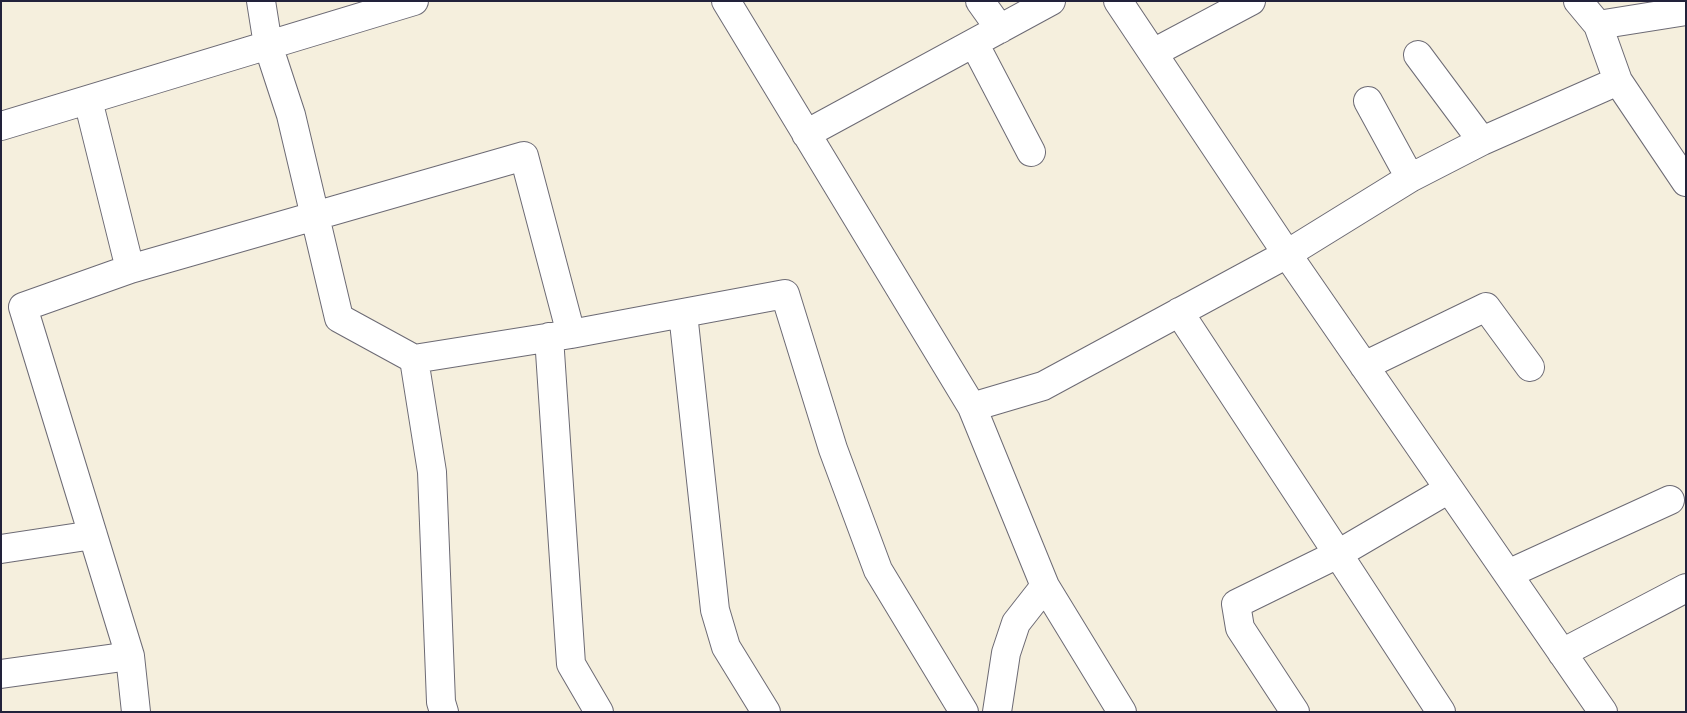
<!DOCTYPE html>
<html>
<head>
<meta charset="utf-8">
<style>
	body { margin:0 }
	#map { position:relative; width:1687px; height:713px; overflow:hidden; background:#f5efdd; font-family:"Balsamiq Sans",sans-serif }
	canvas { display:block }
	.frame { position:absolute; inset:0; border:2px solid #22223b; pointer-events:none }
</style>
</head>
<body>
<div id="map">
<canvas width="1687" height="713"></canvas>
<div class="frame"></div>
</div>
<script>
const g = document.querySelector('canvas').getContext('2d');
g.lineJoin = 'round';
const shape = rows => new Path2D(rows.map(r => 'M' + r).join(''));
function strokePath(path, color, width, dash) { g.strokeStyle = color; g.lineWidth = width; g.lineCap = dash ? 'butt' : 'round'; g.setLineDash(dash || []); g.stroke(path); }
const minor = shape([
	[261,1,268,45,291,115,339,318,414,359,571,334,683,313,715,610,726,647,766,712],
	[726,1,972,407,1045,586,1122,712],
	[980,1,1000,29],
	[1118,1,1287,254,1603,712],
	[1578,1,1598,25,1618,81,1686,182],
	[1598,25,1686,11],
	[974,43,1031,152],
	[1153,53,1251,1],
	[1418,55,1482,141],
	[88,100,130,269,23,307,130,656,136,712],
	[1368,101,1410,178],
	[1,126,414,1],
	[806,134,1051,1],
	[130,269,524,156,571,334],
	[1179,312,1338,554,1449,489],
	[683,313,785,294,833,449,878,570,964,712],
	[549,337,571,664,599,712],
	[414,359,432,472,441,702,444,712],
	[1364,366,1486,307,1530,367],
	[972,407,1043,386,1287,254,1410,178,1482,141,1618,81],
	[1,549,93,535],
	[1508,574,1670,500],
	[1562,653,1686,588],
	[1,674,130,656],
	[997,712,1006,653,1016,623,1045,586],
	[1295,712,1240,628,1236,604,1338,554,1441,712]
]);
strokePath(minor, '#6c6a74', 30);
strokePath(minor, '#fff', 28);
</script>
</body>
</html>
